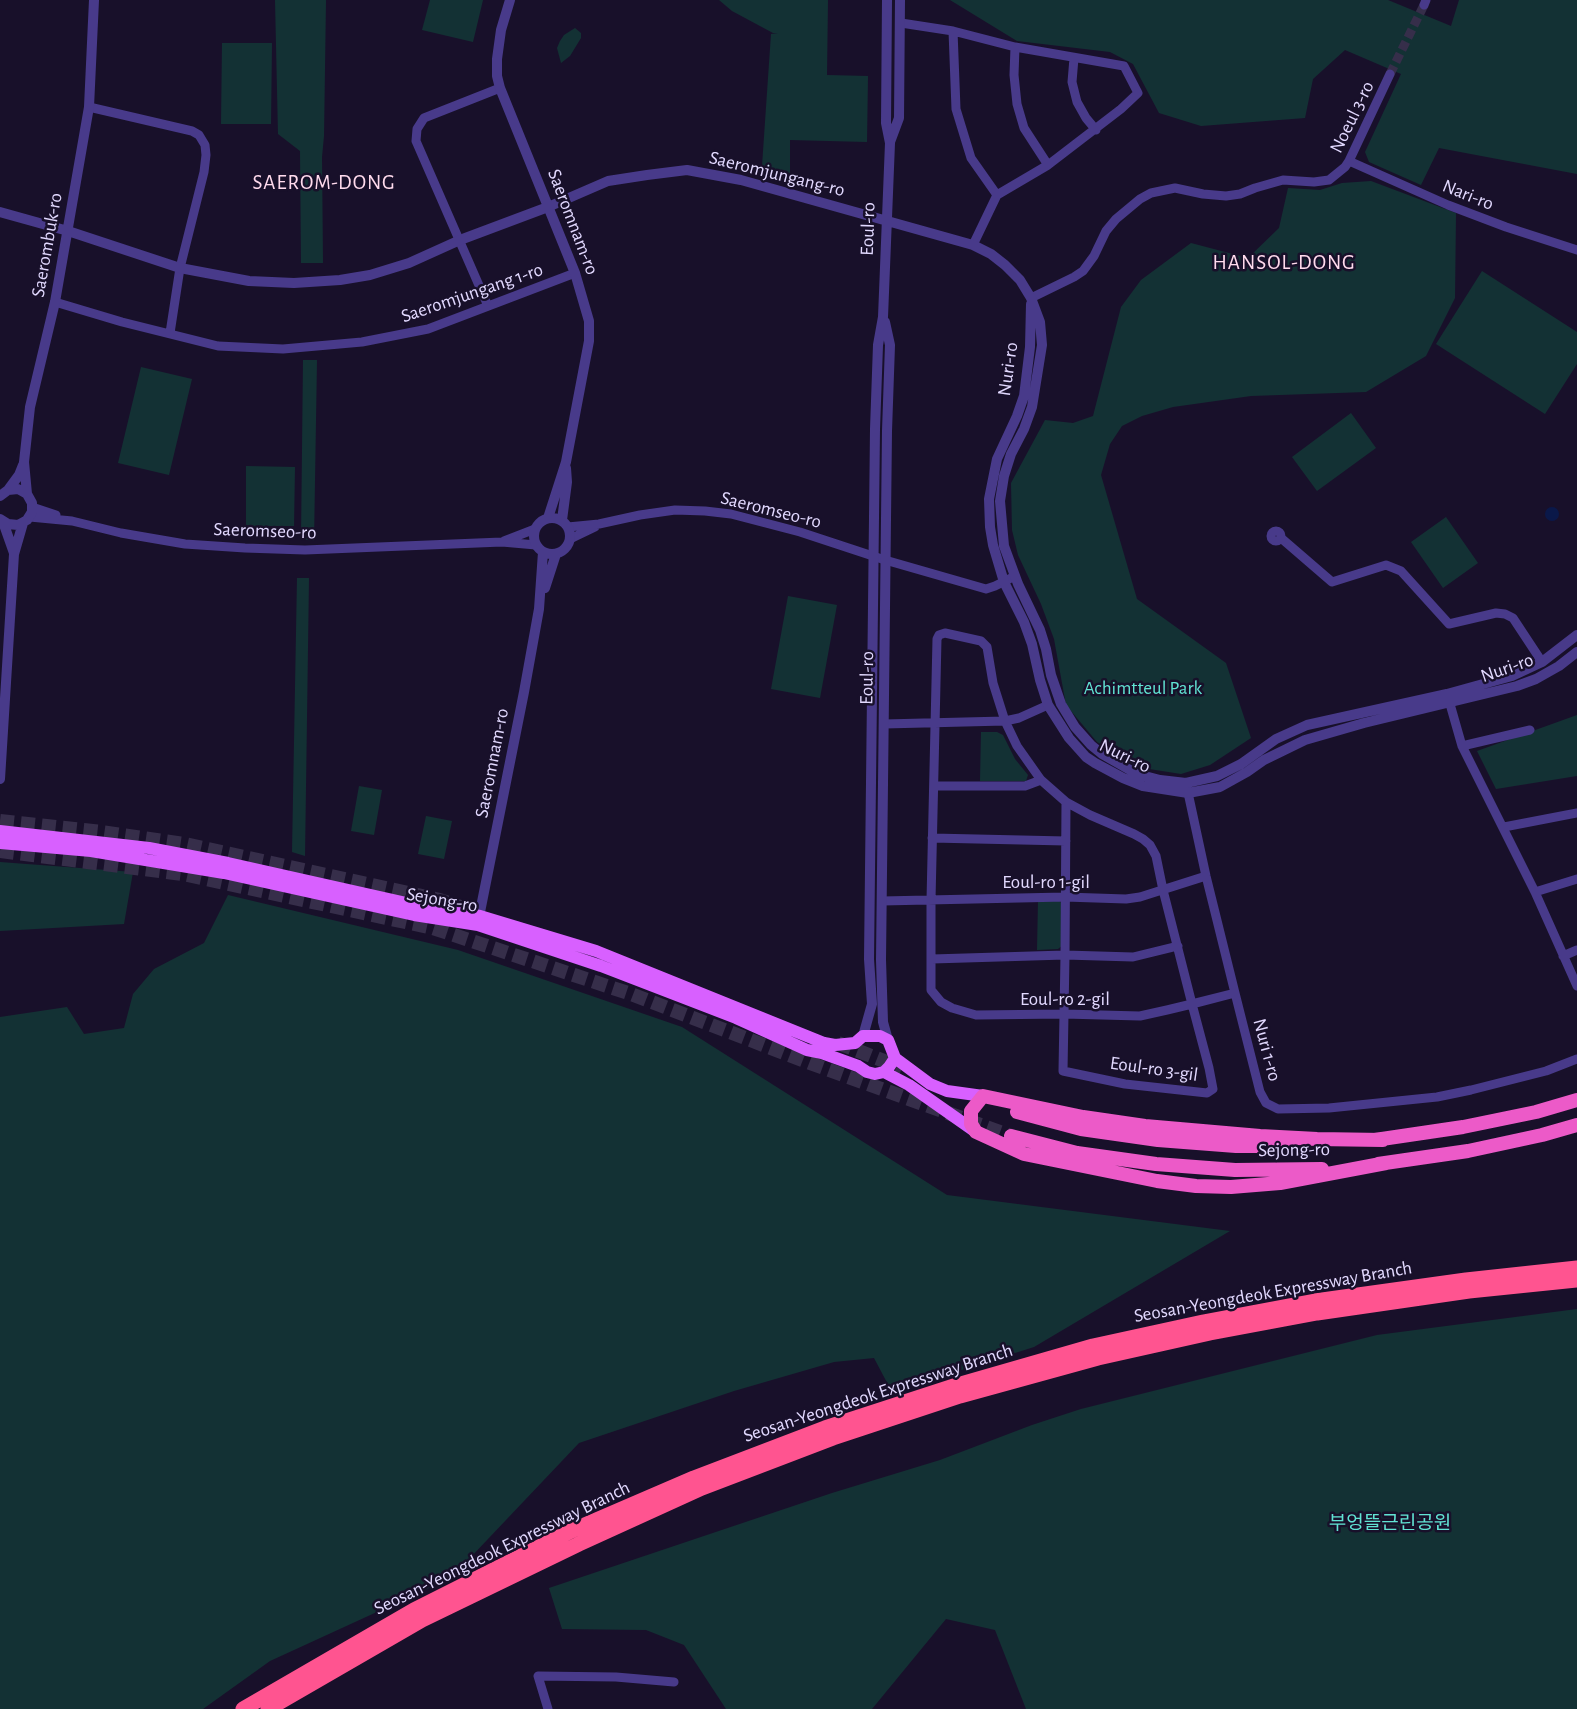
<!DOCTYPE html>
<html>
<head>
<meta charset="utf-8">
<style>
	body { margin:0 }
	canvas { display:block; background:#18102a }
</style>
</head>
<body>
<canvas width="1577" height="1709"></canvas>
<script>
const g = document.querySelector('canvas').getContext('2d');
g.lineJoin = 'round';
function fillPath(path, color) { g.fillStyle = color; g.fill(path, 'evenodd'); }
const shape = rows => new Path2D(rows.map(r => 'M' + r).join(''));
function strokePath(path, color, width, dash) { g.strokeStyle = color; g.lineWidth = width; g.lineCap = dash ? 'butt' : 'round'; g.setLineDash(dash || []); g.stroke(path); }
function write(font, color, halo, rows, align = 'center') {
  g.font = font + ' "Alegreya Sans","Noto Sans KR",sans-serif'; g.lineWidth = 5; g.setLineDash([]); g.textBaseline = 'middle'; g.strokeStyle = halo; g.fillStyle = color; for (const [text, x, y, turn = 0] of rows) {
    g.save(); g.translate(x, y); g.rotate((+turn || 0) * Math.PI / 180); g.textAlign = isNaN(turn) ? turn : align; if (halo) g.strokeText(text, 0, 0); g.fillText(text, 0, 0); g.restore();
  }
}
fillPath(shape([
	[275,0,326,0,324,136,322,157,323,263,301,263,300,151,278,134],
	[430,0,483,0,473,42,422,30],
	[719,0,828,0,827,75,868,76,867,142,790,140,790,174,762,166,771,34,778,33,773,33,732,11],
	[950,0,1388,0,1451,26,1459,0,1577,0,1577,174,1439,148,1421,185,1369,162,1365,152,1401,74,1345,50,1313,79,1305,118,1201,126,1159,113,1133,64,1110,52,1017,41],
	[575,28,581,33,581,38,570,56,561,63,557,48,560,41,564,35],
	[222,43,272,43,271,124,221,124],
	[1371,181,1456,213,1455,298,1426,356,1366,392,1251,396,1173,407,1142,416,1122,426,1110,444,1101,475,1137,599,1226,663,1251,738,1210,765,1181,774,1143,768,1097,742,1066,705,1054,639,1041,604,1018,555,1012,530,1011,483,1045,420,1073,423,1093,416,1121,307,1141,280,1191,243,1248,258,1279,228,1288,188,1320,190,1342,183],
	[1482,271,1577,332,1577,364,1545,414,1436,344],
	[303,360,317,360,314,541,301,539],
	[141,367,192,379,169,475,118,463],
	[1351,413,1376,448,1317,491,1292,457],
	[246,466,295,467,294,526,246,526],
	[1446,517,1478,563,1443,588,1411,542],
	[297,578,309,578,305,856,292,852],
	[788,596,837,605,820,698,771,689],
	[1577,715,1577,776,1496,789,1477,751],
	[981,732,997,732,1003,735,1015,759,1028,775,1026,781,980,781],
	[359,786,382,790,374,835,351,831],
	[426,816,452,821,444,859,418,854],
	[0,862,133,872,124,924,0,931],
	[228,895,458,950,682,1027,947,1195,1230,1231,1034,1347,892,1392,874,1358,834,1362,734,1391,579,1443,451,1578,270,1661,203,1709,0,1709,0,1017,67,1007,84,1034,124,1028,133,994,154,969,204,943],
	[1038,901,1059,901,1063,904,1063,945,1058,949,1037,950],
	[1577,1309,1577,1709,1026,1709,995,1630,946,1619,872,1709,726,1709,684,1645,646,1630,562,1629,549,1588,832,1493,940,1460,1032,1425,1081,1409,1377,1335]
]), '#133134');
fillPath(shape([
	'1545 514a7 7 0 1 1 14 0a7 7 0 1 1-14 0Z'
]), '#0a1849');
strokePath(shape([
	[1390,74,1424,5]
]), '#362e4a', 9, [9, 4.5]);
strokePath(shape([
	[0,821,102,832,185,844,440,900,472,911],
	[0,851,183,874,433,928,631,994,810,1063,1011,1136],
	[838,1043,902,1068]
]), '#362e4a', 14, [14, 7]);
strokePath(shape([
	[1424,5,1426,0],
	[901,23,953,31,1015,47,1124,66,1138,93,1121,109,1048,165,997,195,973,245],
	[953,31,956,109,971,158,997,195],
	[1015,47,1014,75,1017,104,1024,128,1048,165],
	[1074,58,1072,82,1077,102,1086,118,1096,130],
	[89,107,192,131,199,135,205,145,206,155,204,172,180,268,170,333],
	[1349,161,1448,205,1506,227,1577,250],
	[1031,298,1074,277,1083,271,1094,256,1106,231,1116,219,1140,199,1151,193,1175,188,1203,194,1226,196,1240,194,1255,188,1283,180,1314,182,1329,180,1345,167,1349,161,1390,74],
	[55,302,122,322,218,346,283,349,362,342,428,329,575,273],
	[488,306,416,141,417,129,424,118,500,88],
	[32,507,56,515],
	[30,517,72,521,121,533,185,544,245,548,305,550,502,542,536,545],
	[568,527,599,524,640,515,675,510,705,511,731,514,800,532,885,560,986,589,995,586,1015,576],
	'1271 536a5 5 0 1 1 10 0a5 5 0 1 1-10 0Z',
	[1281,538,1332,582,1386,565,1401,571,1449,624,1496,613,1505,614,1513,618,1542,662],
	[570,539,595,527],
	[504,541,535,529],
	[1448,697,1462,746,1535,892,1577,986],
	[884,724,1005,721,1019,718,1048,705],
	[1462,746,1530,730],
	[934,786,1025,786,1041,780],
	[1187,788,1206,876,1235,993,1260,1092,1266,1103,1278,1109,1329,1108,1437,1097,1471,1090,1546,1071,1577,1059],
	[1066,802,1065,955,1064,1014,1063,1071,1125,1084,1207,1093,1213,1089,1209,1068,1192,1004,1163,890,1156,856,1150,845,1143,839,1134,834,1090,815,1066,802,1041,780,1017,746,1005,721,993,683,987,647,981,641,945,633,939,635,937,639,931,900,931,990,941,1002,952,1008,976,1015,1064,1014,1140,1016,1167,1010,1192,1004,1235,993],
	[1504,827,1577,813],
	[932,838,1066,841],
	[1535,892,1577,879],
	[882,901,1065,897,1126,899,1140,897,1206,876],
	[1563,956,1577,950],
	[932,959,1065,955,1133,957,1178,946],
	[548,1709,538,1676,616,1677,674,1682]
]), '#483a8a', 9);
strokePath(shape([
	[510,0,501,30,497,59,497,76,500,88,575,273,589,321,589,341,566,462,548,518],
	[890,142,899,118,900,0],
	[0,212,68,231,180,268,249,281,294,283,340,280,370,275,409,263,460,240,548,207,608,181,647,175,687,170,741,180,973,245,991,254,1005,265,1020,280,1031,298,1040,322,1042,345,1032,407,1024,429,1011,454,1004,476,1000,501,1004,546,1018,584,1040,630,1046,649,1051,675,1061,704,1075,727,1091,745,1102,754,1137,774,1160,780,1186,783,1217,776,1241,764,1276,739,1307,725,1447,694,1512,676,1542,662,1577,635],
	[1031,304,1030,347,1024,396,1017,416,997,459,989,499,990,527,993,545,1004,582,1024,622,1032,644,1040,680,1048,705,1069,738,1086,757,1095,763,1123,778,1143,786,1188,793,1220,787,1247,772,1264,760,1305,740,1364,723,1517,686,1536,679,1559,666,1577,652],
	[885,322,890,345,887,431,881,960,883,1022,888,1040],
	[27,494,24,462,30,407,55,302,89,107,94,0],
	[0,496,8,490,19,475,23,465],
	'534 536a18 18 0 1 1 36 0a18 18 0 1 1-36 0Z',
	[0,519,8,524,18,525,27,520,32,512,32,503,27,494,18,489,8,490],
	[562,520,567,482,566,468],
	[3,522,14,553],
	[545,588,556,554],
	[0,779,14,554,23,523],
	[478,922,524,692,539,609,543,552],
	[863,1036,872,1004,869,959,875,429,878,345,883,317,890,143,886,123,887,0]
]), '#483a8a', 10);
strokePath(shape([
	[0,831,149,848,228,863,411,904,480,916,596,951,824,1043,835,1045,855,1043,863,1036,880,1036,888,1040,895,1058,889,1067,884,1072,875,1074,867,1072,858,1066,822,1053,807,1050,736,1018,601,966,478,925,414,915,224,873,91,851,0,843],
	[895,1058,930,1084,947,1091,983,1096],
	[884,1072,909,1085,976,1132]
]), '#d860ff', 12);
strokePath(shape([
	[1017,1112,1081,1129,1158,1140,1236,1146,1283,1146],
	[1011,1136,1077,1153,1156,1164,1235,1170,1322,1169],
	[1375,1140,1463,1127,1536,1112,1577,1100],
	[1383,1140,1317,1139,1260,1136,1145,1126,1083,1117,983,1096,971,1111,971,1124,976,1132,1024,1154,1157,1181,1196,1186,1231,1187,1280,1183,1386,1163],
	[1378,1164,1468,1151,1542,1135,1577,1125]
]), '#ec5ac8', 14);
strokePath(shape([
	[243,1709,414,1610,571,1531,694,1478,825,1428,954,1386,1093,1346,1203,1322,1315,1301,1466,1280,1577,1268],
	[268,1709,422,1620,579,1544,702,1488,833,1438,960,1396,1098,1358,1210,1333,1317,1313,1469,1291,1577,1280]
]), '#ff5490', 15);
write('19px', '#e2d9ff', '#18102a', [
	["Noeul 3-ro",1352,117,-64],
	["Saeromjungang-ro",777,174,14],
	["Nari-ro",1468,195,22],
	["Saeromnam-ro",573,222,69],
	["Eoul-ro",868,229,-88],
	["Saerombuk-ro",47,245,-80],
	["Saeromjungang 1-ro",472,293,-19],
	["Nuri-ro",1008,369,-82],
	["Saeromseo-ro",771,510,14],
	["Saeromseo-ro",265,531,2],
	["Nuri-ro",1507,668,-19],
	["Eoul-ro",867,678,-89],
	["Nuri-ro",1125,756,26],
	["Saeromnam-ro",492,763,-79],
	["Eoul-ro 1-gil",1046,882],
	["Sejong-ro",442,900,10],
	["Eoul-ro 2-gil",1065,999],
	["Nuri 1-ro",1267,1050,75],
	["Eoul-ro 3-gil",1154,1069,8],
	["Sejong-ro",1294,1150,-1],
	["Seosan-Yeongdeok Expressway Branch",1273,1292,-10],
	["Seosan-Yeongdeok Expressway Branch",878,1393,-18],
	["Seosan-Yeongdeok Expressway Branch",502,1548,-26]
]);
write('19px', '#61e3d3', '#18102a', [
	["Achimtteul Park",1143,688],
	["부엉뜰근린공원",1390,1523]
]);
g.letterSpacing = '1px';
write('21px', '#ffdbed', '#18102a', [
	["SAEROM-DONG",324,183],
	["HANSOL-DONG",1284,263]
]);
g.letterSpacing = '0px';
</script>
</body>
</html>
